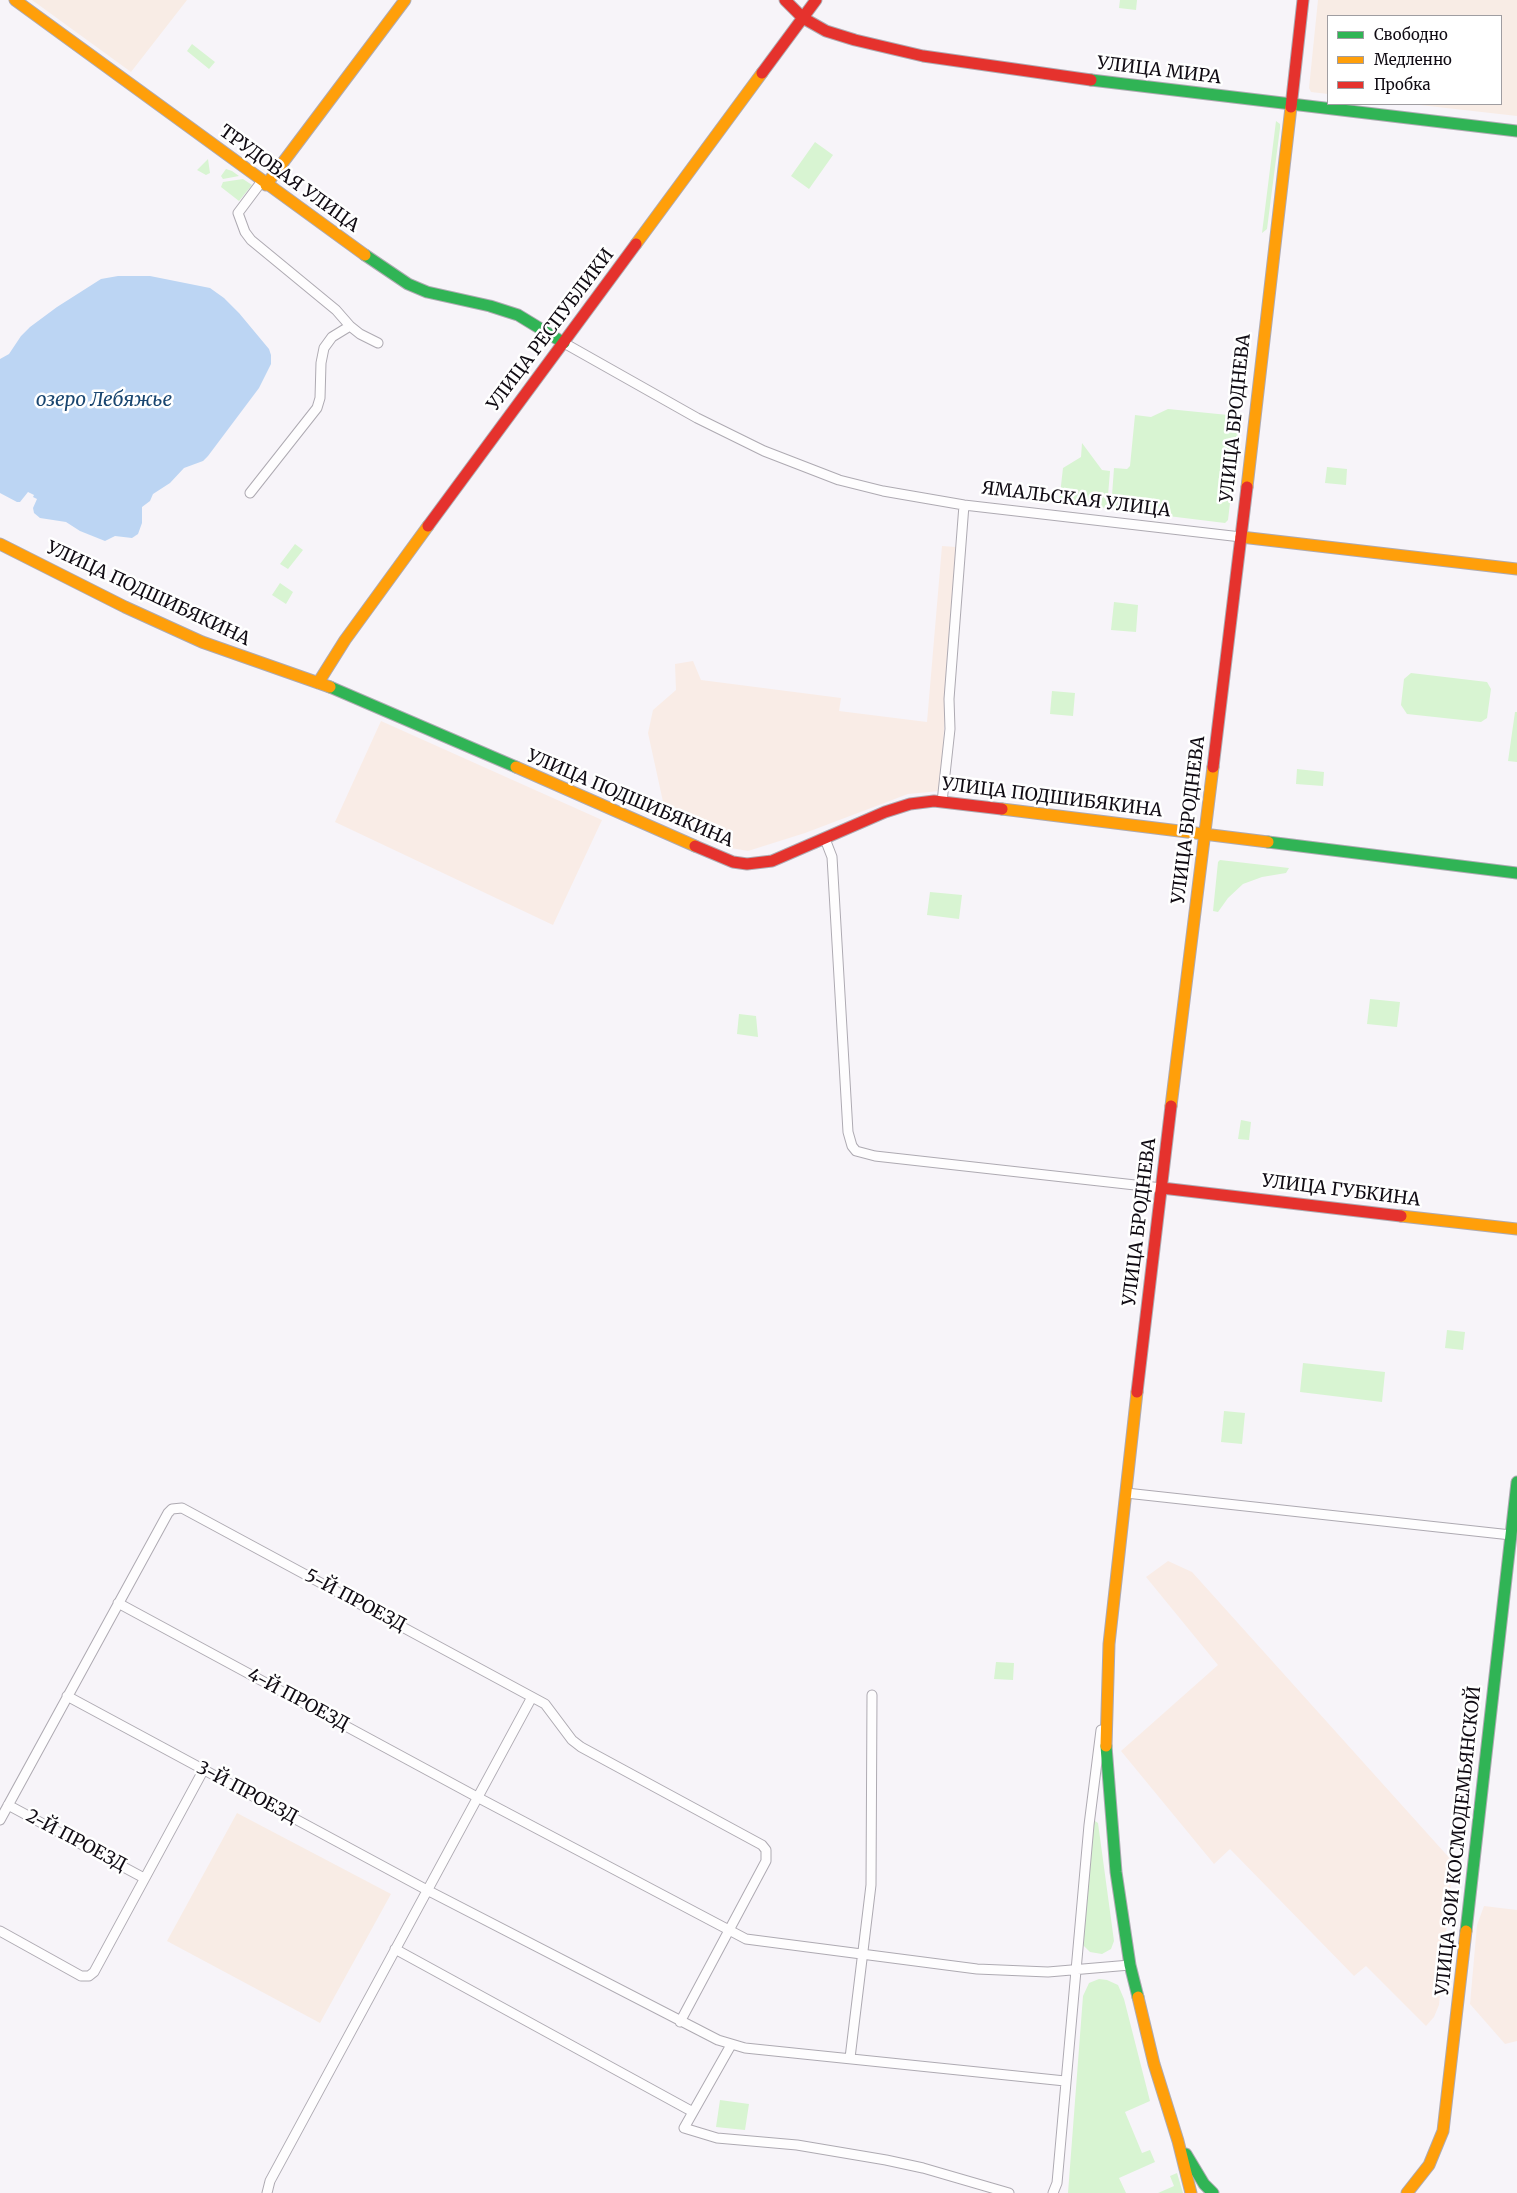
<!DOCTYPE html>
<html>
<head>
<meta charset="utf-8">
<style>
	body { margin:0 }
	#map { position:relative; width:1517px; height:2193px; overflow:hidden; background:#f7f4f9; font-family:Merriweather,serif }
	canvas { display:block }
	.legend { position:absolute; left:1327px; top:15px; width:175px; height:90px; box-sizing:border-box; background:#fff; border:1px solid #9f9da1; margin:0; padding:6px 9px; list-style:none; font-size:15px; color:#100b13 }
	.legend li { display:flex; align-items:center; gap:10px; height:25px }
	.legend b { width:25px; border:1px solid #9f9da1 }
</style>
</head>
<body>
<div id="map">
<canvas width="1517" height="2193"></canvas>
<ul class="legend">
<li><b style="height:6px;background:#30b455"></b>Свободно</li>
<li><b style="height:6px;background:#ff9f0a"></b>Медленно</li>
<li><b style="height:6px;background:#e5322d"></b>Пробка</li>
</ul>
</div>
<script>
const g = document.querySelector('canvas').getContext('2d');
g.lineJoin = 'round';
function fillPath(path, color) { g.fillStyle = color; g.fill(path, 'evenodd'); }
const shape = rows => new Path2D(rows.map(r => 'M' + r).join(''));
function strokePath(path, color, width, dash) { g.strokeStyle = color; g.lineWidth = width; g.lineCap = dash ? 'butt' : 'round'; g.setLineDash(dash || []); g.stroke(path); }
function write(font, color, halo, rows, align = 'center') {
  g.font = font + ' Merriweather,serif'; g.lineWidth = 5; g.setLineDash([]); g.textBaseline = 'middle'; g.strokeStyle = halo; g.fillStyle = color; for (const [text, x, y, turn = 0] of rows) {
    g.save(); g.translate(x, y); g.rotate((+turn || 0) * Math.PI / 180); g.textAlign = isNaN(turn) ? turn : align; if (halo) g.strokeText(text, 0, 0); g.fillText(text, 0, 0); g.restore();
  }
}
fillPath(shape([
	[942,546,956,547,940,791,908,794,805,833,748,851,731,848,667,820,648,733,653,710,676,690,675,664,693,661,701,680,841,698,839,711,927,722],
	[381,721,602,820,553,925,335,822],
	[1168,1561,1192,1572,1453,1862,1439,2005,1434,2017,1426,2026,1366,1966,1354,1976,1230,1849,1214,1864,1121,1751,1218,1665,1146,1577],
	[1484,1906,1517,1910,1517,2041,1505,2044,1470,2004,1477,1925]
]), '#f9ece6');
fillPath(shape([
	[32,0,187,0,131,72],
	[1318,0,1517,0,1517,116,1411,104,1501,104,1501,16,1328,16,1328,94,1311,92,1309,88],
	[237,1813,391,1894,320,2023,167,1941]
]), '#f8ece5');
fillPath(shape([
	[1120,0,1137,0,1136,10,1119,8],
	[192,44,215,62,209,69,187,51],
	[1276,121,1280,124,1280,128,1267,229,1262,233],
	[815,142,833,155,809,189,791,176],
	[208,159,210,173,206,175,197,170],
	[226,169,232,171,239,176,223,179,221,176],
	[243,179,252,185,239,201,221,187,223,182],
	[1168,409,1238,416,1240,418,1228,520,1225,523,1111,509,1114,468,1127,469,1130,466,1135,415,1151,417],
	[1082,443,1102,470,1110,471,1107,508,1059,503,1063,468,1081,457],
	[1327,467,1347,469,1346,485,1325,483],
	[295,544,303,550,288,569,280,564],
	[280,583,293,592,286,604,272,595],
	[1114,602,1138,605,1136,632,1111,630],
	[1411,673,1487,682,1491,689,1487,718,1481,722,1407,714,1401,705,1404,679],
	[1052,691,1075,693,1073,716,1050,714],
	[1515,712,1517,712,1517,762,1508,761],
	[1297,769,1324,772,1323,786,1296,784],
	[1220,860,1289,868,1286,873,1262,877,1243,884,1228,898,1218,912,1213,911,1218,862],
	[930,892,962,895,959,919,927,915],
	[1370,999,1400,1002,1397,1027,1367,1024],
	[739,1014,756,1016,758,1037,737,1034],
	[1241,1120,1251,1122,1249,1140,1238,1139],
	[1447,1330,1465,1332,1463,1350,1445,1348],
	[1303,1363,1385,1372,1382,1402,1300,1392],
	[1224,1411,1245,1413,1242,1444,1221,1442],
	[996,1662,1014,1663,1013,1680,994,1679],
	[1095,1821,1098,1823,1114,1941,1111,1949,1102,1954,1090,1952,1081,1943,1093,1823],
	[1099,1979,1107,1980,1118,1985,1124,1999,1150,2101,1125,2112,1142,2153,1150,2150,1155,2162,1119,2178,1126,2193,1068,2193,1083,1996,1089,1983],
	[720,2100,749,2104,745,2130,716,2127],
	[1177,2173,1183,2193,1158,2193,1174,2186,1170,2176]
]), '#d8f4d2');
fillPath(shape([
	[118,276,150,276,210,288,224,298,239,313,269,349,271,355,271,364,259,388,208,456,203,461,184,468,170,483,153,494,150,501,142,507,142,523,138,534,132,538,115,536,105,541,80,531,66,522,40,518,34,513,33,508,37,499,33,497,34,495,28,492,20,502,17,502,0,493,0,359,9,354,21,336,30,327,57,307,101,279]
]), '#bcd5f3');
const street = shape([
	[262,181,238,213,245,232,251,240,336,310,350,326,360,334,378,343],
	[564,343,697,418,764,451,839,480,883,491,964,505,1241,537],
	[250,493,317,408,320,398,321,363,324,348,332,337,350,326],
	[942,802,950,729,949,699,964,505],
	[825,839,832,857,848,1132,852,1146,856,1151,875,1156,1162,1188],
	[1126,1493,1511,1535],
	[118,1603,477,1797,746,1939,977,1969,1048,1972,1130,1965],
	[67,1696,427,1890,718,2040,745,2048,1065,2081],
	[8,1805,144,1878],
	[0,1820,168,1513,172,1509,182,1508,545,1704,572,1740,581,1747,762,1845,766,1850,766,1861,680,2022],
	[0,1931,81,1976,89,1976,94,1972,204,1769],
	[395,1949,693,2112],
	[731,2045,684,2128,717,2138,797,2145,886,2160,923,2168,1009,2193],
	[850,2058,871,1885,872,1695],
	[267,2193,270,2181,532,1697],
	[1053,2193,1057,2183,1089,1825,1101,1730]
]);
const fast = shape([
	[1091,80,1517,131],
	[365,255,408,284,427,292,490,306,518,315,564,343],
	[330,687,516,767],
	[1268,842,1517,873],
	[1106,1746,1116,1872,1130,1965,1138,1997],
	[1466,1931,1517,1482],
	[1186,2154,1204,2184,1213,2193]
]);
const slow = shape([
	[15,0,365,255],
	[266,185,405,0],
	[636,244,762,73],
	[1247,487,1291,107],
	[1241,537,1517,569],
	[0,544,125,607,202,642,330,687],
	[318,683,345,640,428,526],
	[516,767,695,846],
	[1002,809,1268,842],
	[1171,1106,1213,767],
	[1401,1216,1517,1229],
	[1106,1746,1109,1644,1137,1392],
	[1138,1997,1154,2064,1178,2141,1191,2193],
	[1407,2193,1429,2165,1443,2131,1466,1931]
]);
const jam = shape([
	[785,0,803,18,826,31,855,40,923,56,1091,80],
	[762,73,816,0],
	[1291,107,1303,0],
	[428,526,636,244],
	[1213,767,1247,487],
	[695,846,733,862,747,864,772,861,885,812,910,804,934,801,1002,809],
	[1162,1188,1401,1216],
	[1137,1392,1171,1106]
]);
strokePath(street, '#aeaab2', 11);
strokePath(fast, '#aeaab2', 13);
strokePath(slow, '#aeaab2', 13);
strokePath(jam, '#aeaab2', 13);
strokePath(street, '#fefdfe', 9);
strokePath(fast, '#30b455', 11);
strokePath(slow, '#ff9f0a', 11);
strokePath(jam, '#e5322d', 11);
write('18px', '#100b13', '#fff', [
	["УЛИЦА МИРА",1159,71,7],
	["ТРУДОВАЯ УЛИЦА",289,179,36],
	["УЛИЦА РЕСПУБЛИКИ",551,330,-53],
	["УЛИЦА БРОДНЕВА",1236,418,-84],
	["ЯМАЛЬСКАЯ УЛИЦА",1076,500,7],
	["УЛИЦА ПОДШИБЯКИНА",148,594,25],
	["УЛИЦА ПОДШИБЯКИНА",1052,798,7],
	["УЛИЦА ПОДШИБЯКИНА",630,799,23],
	["УЛИЦА БРОДНЕВА",1189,820,-83],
	["УЛИЦА ГУБКИНА",1341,1191,7],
	["УЛИЦА БРОДНЕВА",1140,1222,-83],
	["5-Й ПРОЕЗД",355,1601,28],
	["4-Й ПРОЕЗД",298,1700,28],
	["3-Й ПРОЕЗД",247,1793,28],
	["2-Й ПРОЕЗД",76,1841,28],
	["УЛИЦА ЗОИ КОСМОДЕМЬЯНСКОЙ",1459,1841,-84]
]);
write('italic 19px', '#194670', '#fff', [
	["озеро Лебяжье",104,401]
]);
</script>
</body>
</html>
